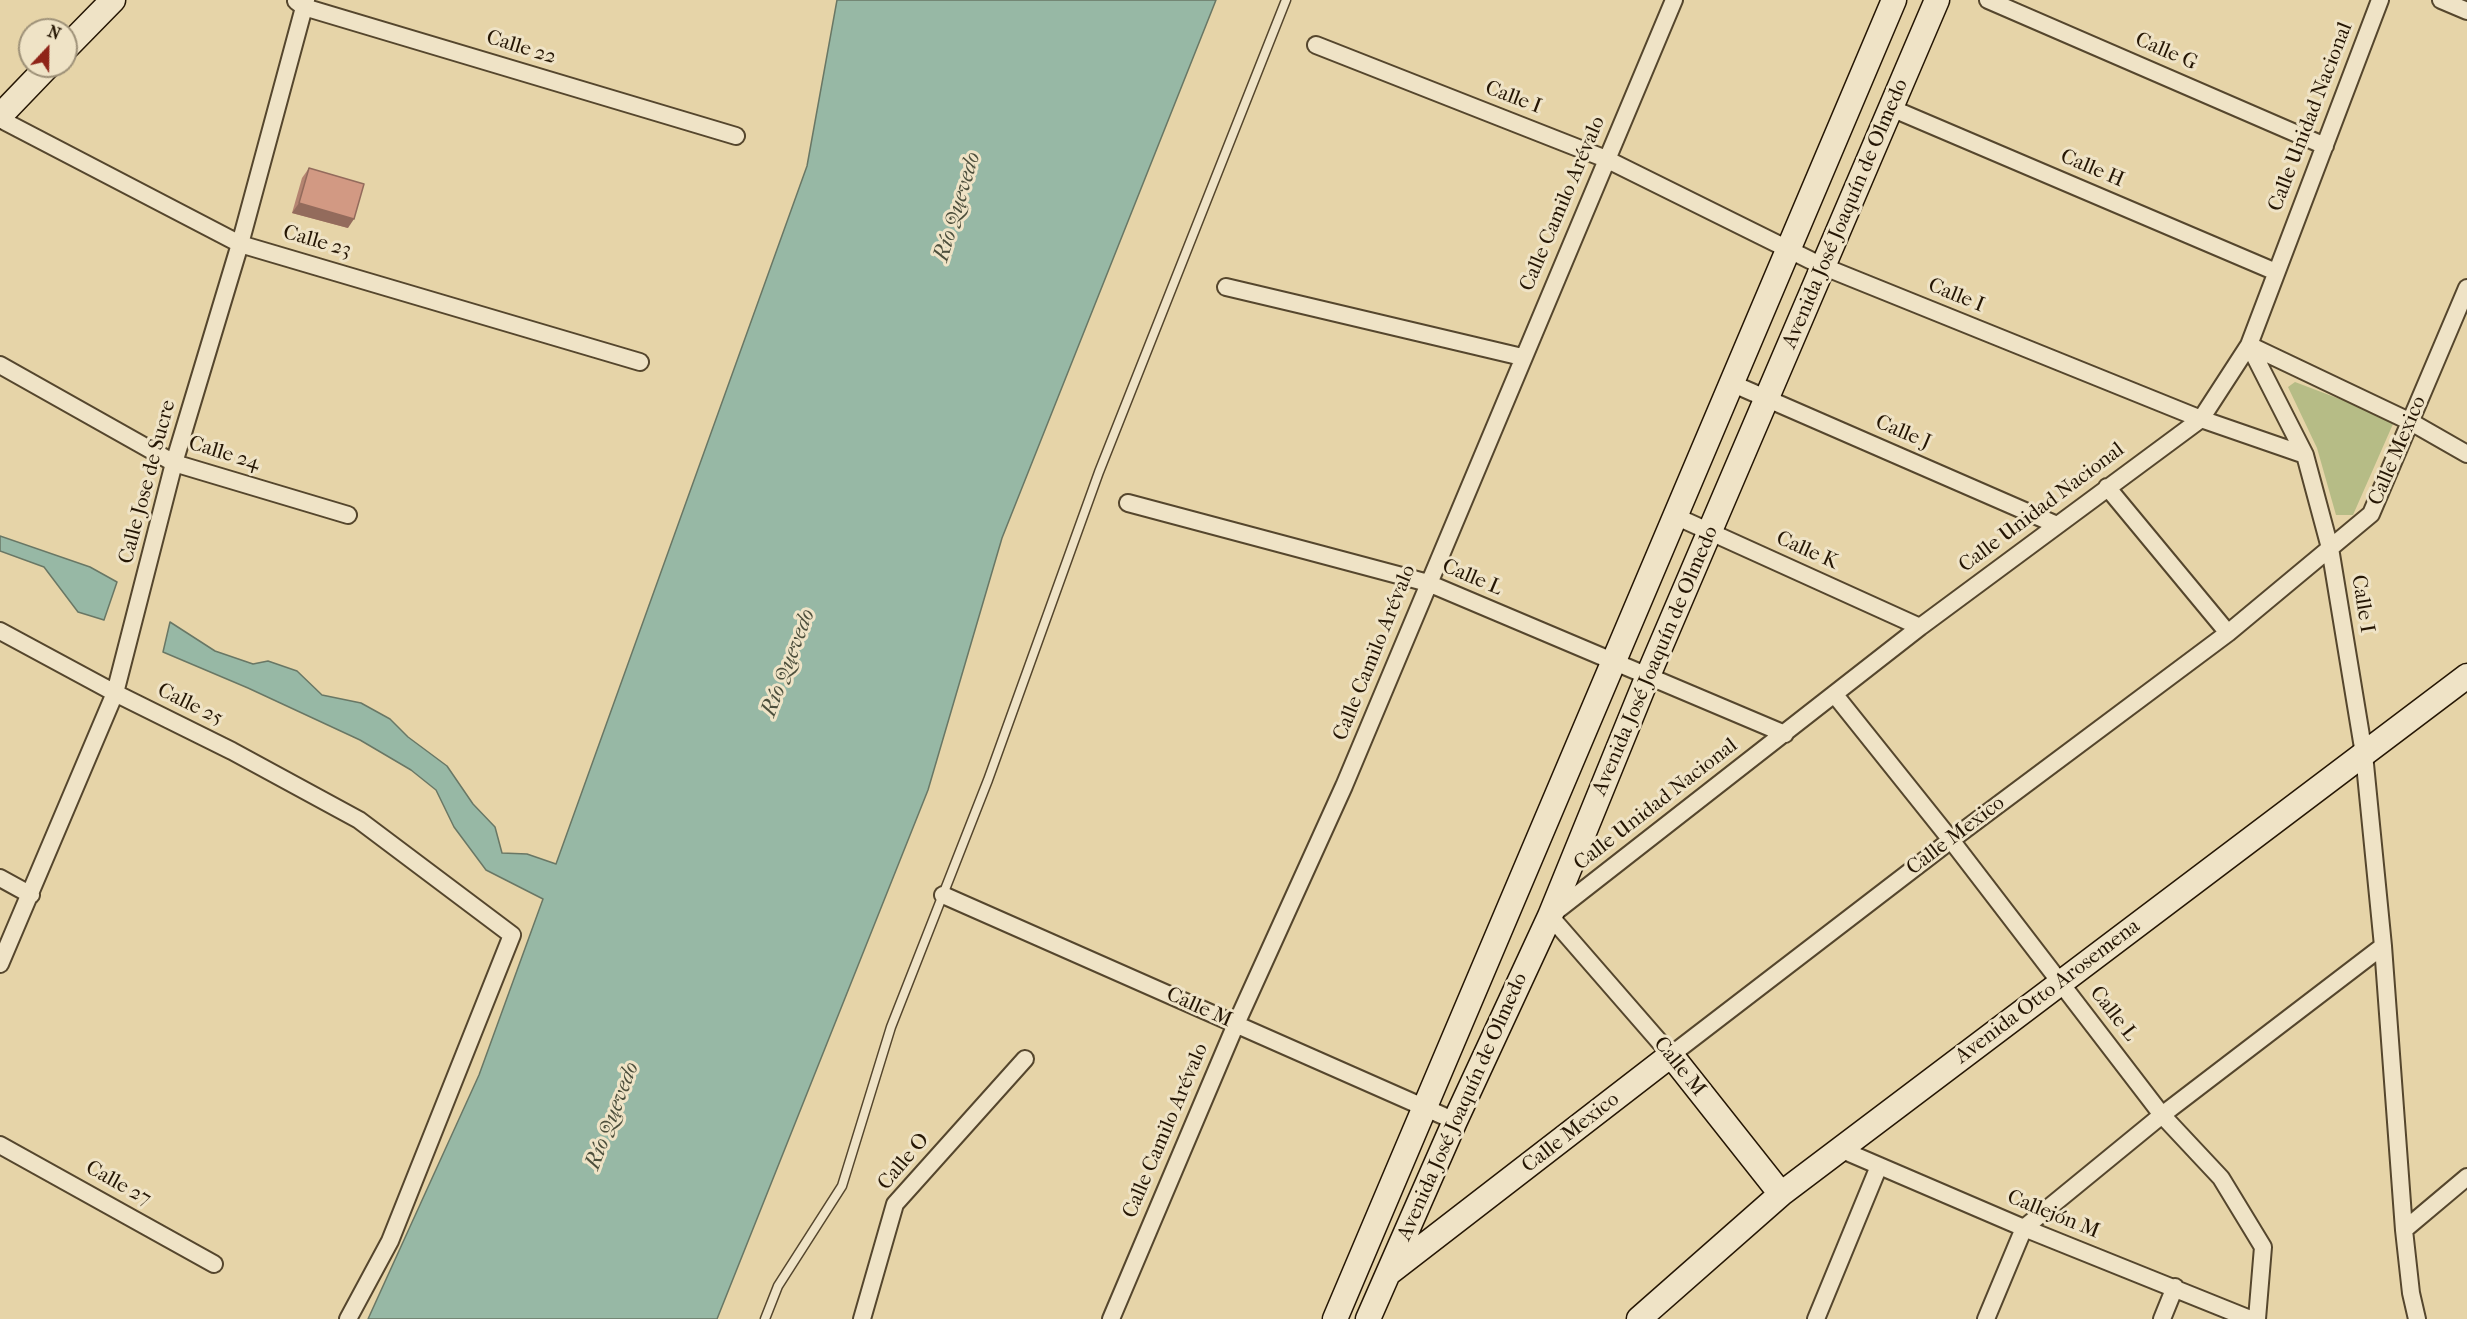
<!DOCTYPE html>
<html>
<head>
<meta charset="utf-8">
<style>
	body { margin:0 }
	#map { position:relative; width:2467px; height:1319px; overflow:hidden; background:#e6d4a8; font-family:"IM FELL French Canon",serif }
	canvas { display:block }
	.north { position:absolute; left:18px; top:18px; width:60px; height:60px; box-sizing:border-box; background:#efe3c6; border:2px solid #9e9178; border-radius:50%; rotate:22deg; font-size:16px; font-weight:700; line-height:24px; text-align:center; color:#251604 }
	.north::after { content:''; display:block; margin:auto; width:21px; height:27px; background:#8f2418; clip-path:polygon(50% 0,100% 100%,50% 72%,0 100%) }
</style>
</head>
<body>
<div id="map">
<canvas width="2467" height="1319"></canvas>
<div class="north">N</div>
</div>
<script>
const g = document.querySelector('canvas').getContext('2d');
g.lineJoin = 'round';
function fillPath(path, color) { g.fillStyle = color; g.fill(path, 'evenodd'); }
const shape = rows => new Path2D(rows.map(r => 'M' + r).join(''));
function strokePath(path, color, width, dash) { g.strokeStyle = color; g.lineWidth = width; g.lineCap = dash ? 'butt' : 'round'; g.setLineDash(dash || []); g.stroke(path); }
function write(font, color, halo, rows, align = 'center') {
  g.font = font + ' "IM FELL French Canon",serif'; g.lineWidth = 6; g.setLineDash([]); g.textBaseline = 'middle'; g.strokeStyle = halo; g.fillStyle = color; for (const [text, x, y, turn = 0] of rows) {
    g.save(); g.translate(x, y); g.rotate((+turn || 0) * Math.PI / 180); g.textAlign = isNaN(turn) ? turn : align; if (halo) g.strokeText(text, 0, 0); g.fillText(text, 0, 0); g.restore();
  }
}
fillPath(shape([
	[2295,382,2387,417,2393,424,2353,515,2336,515,2317,448,2288,387]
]), '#b6bc86');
const water = shape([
	[837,0,1216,0,1002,538,928,790,717,1319,368,1319,479,1075,543,899,486,870,454,827,436,790,411,770,360,740,248,688,163,652,170,622,215,651,253,664,268,661,297,671,322,695,361,703,390,719,408,737,447,766,473,804,495,827,502,853,527,854,556,864,807,166,837,0],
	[0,536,90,567,117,582,104,620,78,612,44,567,0,551,0,536]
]);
fillPath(water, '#97b8a5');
strokePath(water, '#697765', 1.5);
const service = shape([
	[765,1319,778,1286,842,1186,891,1027,988,780,1099,472,1286,0]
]);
const minor = shape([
	[1988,0,2325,146],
	[2380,0,2249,345,2201,419,1920,627,1550,916,1671,1055,1951,840,2228,633,2371,514,2467,288],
	[2441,0,2467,11],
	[296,1,304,7,736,136],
	[1316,45,1606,159,1822,266,2201,419,2305,455,2330,548,2364,754,2383,946,2404,1230,2411,1293,2417,1319],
	[1891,108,2276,272],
	[0,119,240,244,640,362],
	[1226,287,1522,357],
	[2249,345,2411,422,2467,454],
	[2249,345,2305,455],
	[0,365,174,463,348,515],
	[1731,383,2057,525],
	[2107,487,2228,633],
	[1128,503,1428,583,1785,734],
	[1675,516,1920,627],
	[0,631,115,693,232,751,359,820,512,935,390,1241,348,1319],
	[1835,695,1951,840,2162,1115,2221,1178,2263,1247,2257,1319],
	[0,878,31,895],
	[943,895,1455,1121],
	[0,964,115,693,174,463,240,244,306,0],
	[0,1145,214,1264],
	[1840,1149,2024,1228,2250,1319],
	[2404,1230,2467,1177],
	[862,1319,895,1204,1025,1059],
	[1111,1319,1236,1024,1344,786,1674,0],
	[1816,1319,1879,1166],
	[1986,1319,2024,1228,2162,1115,2383,946],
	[2162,1319,2175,1287]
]);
const secondary = shape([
	[66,48,113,0],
	[0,116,48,66],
	[1390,1272,1671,1055,1781,1194],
	[1335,1319,1894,0],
	[1368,1319,1455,1121,1550,916,1647,678,1937,0],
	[1639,1319,1781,1194,2467,676]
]);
strokePath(service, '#55462d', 11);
strokePath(minor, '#55462d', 20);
strokePath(secondary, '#251604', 27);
strokePath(service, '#efe3c6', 8);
strokePath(minor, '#efe3c6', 16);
strokePath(secondary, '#efe3c6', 24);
fillPath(shape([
	[309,168,348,228,292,213,302,178]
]), '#b58471');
fillPath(shape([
	[299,203,354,219,348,228,292,213]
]), '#936b5c');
const building = shape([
	[309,168,364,184,354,219,299,203,309,168]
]);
fillPath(building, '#d29983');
strokePath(building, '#936b5c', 1.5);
write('21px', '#251604', '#efe3c6', [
	["Calle 22",521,48,17],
	["Calle G",2166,52,23],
	["Calle I",1513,98,21],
	["Calle Unidad Nacional",2311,117,-69],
	["Calle H",2092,169,23],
	["Calle Camilo Arévalo",1563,204,-67],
	["Avenida José Joaquín de Olmedo",1846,214,-67],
	["Calle 23",317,242,16],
	["Calle I",1956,296,22],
	["Calle J",1903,433,23],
	["Calle Mexico",2398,451,-67],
	["Calle 24",224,454,17],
	["Calle Jose de Sucre",148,482,-75],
	["Calle Unidad Nacional",2042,508,-37],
	["Calle K",1807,551,24],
	["Calle L",1472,578,23],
	["Calle I",2362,604,81],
	["Calle Camilo Arévalo",1375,653,-68],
	["Avenida José Joaquín de Olmedo",1656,661,-67],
	["Calle 25",190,705,26],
	["Calle Unidad Nacional",1656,805,-38],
	["Calle Mexico",1956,836,-37],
	["Avenida Otto Arosemena",2048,992,-37],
	["Calle M",1199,1008,24],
	["Calle L",2113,1014,52],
	["Calle M",1679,1067,51],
	["Avenida José Joaquín de Olmedo",1463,1107,-66],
	["Calle Camilo Arévalo",1166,1131,-67],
	["Calle Mexico",1571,1133,-38],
	["Calle O",904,1162,-50],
	["Calle 27",118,1184,29],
	["Callejón M",2053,1215,22]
]);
write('italic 22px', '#4d4f3c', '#efe3c6', [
	["Río Quevedo",958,207,-73],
	["Río Quevedo",789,663,-69],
	["Río Quevedo",613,1116,-69]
]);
</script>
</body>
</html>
